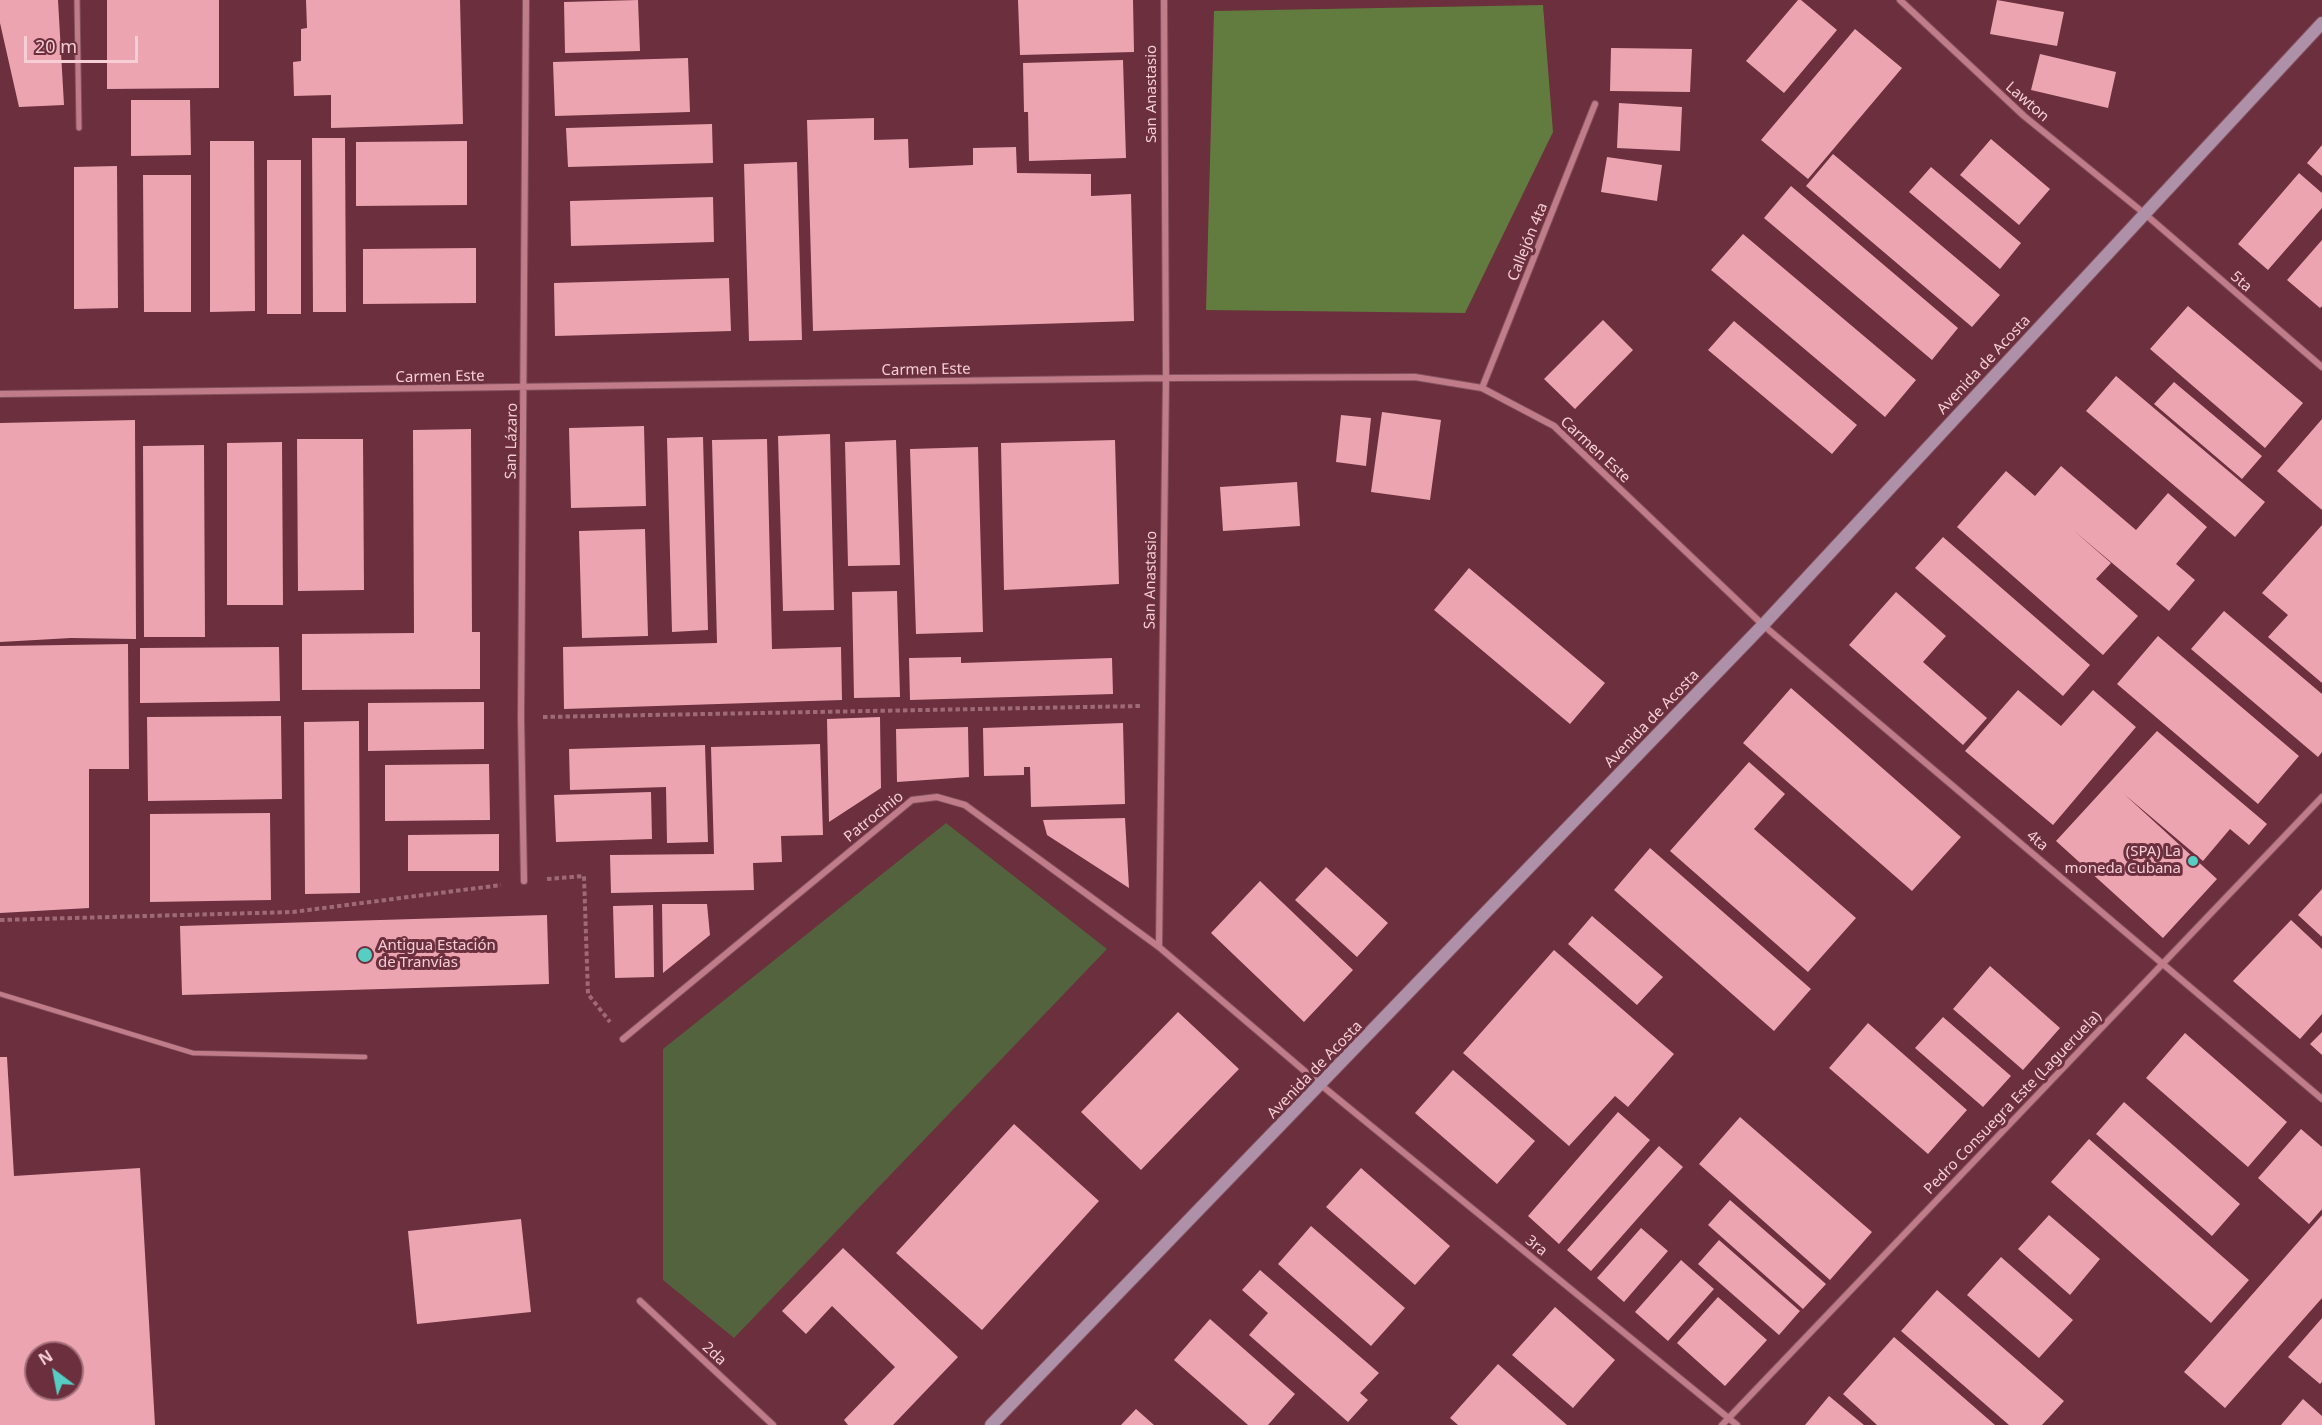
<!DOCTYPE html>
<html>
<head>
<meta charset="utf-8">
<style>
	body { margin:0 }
	#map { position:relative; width:2322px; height:1425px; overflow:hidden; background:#6b2f3d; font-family:"Noto Sans",sans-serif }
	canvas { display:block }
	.north { position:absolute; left:24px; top:1341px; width:60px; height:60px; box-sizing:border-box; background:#6b2f3d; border:2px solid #a26f7a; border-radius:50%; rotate:328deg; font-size:16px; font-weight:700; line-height:24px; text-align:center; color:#f5cfd5 }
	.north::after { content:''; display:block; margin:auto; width:21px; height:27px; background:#56cec3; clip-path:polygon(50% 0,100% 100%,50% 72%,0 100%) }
	.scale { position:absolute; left:24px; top:36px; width:114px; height:27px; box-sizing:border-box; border:3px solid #f5cfd5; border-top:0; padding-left:8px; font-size:18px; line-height:21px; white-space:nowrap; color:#f5cfd5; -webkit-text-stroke:4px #6b2f3d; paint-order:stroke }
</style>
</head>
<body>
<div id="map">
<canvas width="2322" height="1425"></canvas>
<div class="north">N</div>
<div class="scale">20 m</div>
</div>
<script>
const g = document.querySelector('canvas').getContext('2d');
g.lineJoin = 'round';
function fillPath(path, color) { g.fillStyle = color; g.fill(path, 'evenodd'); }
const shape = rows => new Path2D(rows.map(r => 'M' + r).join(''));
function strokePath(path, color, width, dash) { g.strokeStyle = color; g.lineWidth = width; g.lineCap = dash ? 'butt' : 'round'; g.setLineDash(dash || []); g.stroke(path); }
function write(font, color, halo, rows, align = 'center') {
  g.font = font + ' "Noto Sans",sans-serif'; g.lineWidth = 6; g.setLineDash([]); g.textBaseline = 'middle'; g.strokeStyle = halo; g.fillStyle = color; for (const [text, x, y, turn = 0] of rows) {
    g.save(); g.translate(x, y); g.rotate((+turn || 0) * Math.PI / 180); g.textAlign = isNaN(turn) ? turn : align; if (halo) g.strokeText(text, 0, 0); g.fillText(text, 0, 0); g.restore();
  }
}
fillPath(shape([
	[946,823,1107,949,734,1338,663,1280,663,1049]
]), '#53633e');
fillPath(shape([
	[1543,5,1553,132,1465,313,1206,310,1214,11]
]), '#627b3e');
fillPath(shape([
	[0,0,58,0,64,105,19,107,0,23],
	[107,0,219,0,219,88,107,89],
	[306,0,460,0,463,124,331,128,331,95,294,96,293,62,301,61,301,29,307,28],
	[638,0,640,51,565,53,564,2],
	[1018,0,1133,0,1134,52,1020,55],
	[1798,0,1801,0,1837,30,1784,93,1746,61],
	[1997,0,2064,12,2057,46,1990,34],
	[1855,29,1902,68,1808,179,1761,140],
	[1611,48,1692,49,1690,92,1610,91],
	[2040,54,2116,72,2108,108,2031,90],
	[688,58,690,112,555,116,553,62],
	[1123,60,1126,158,1029,161,1028,112,1024,112,1023,63],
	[131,100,190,100,191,155,131,156],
	[1619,103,1682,107,1680,151,1617,148],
	[874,118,874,140,908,139,909,168,973,165,973,148,1016,147,1017,173,1091,174,1091,196,1131,194,1134,321,813,331,807,120],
	[712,124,713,163,568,167,566,128],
	[312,138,345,138,346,312,313,312],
	[1991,139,2050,189,2019,225,1960,175],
	[210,141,254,141,255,311,210,312],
	[467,141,467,205,356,206,356,142],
	[2322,145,2322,176,2307,163],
	[1833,154,2000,295,1972,327,1806,186],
	[1607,157,1662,165,1657,201,1601,192],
	[267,160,301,160,301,314,267,314],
	[797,162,802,340,749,341,744,164],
	[117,166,118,308,74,309,74,167],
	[1931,167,2021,243,2000,269,1909,192],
	[2299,173,2322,193,2322,208,2268,270,2238,244],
	[143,175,191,175,191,312,144,312],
	[1791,186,1958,328,1932,360,1764,218],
	[713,197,714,242,571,246,570,201],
	[1743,234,1916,380,1885,417,1711,270],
	[2322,240,2322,306,2320,308,2287,280],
	[476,248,476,303,363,304,363,249],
	[729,278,731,331,555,336,554,283],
	[2188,306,2303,403,2265,448,2150,349],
	[1603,320,1633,350,1575,409,1544,379],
	[1734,321,1857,425,1832,454,1708,350],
	[2116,376,2265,502,2235,537,2086,411],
	[2174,382,2262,456,2242,479,2154,404],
	[1382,412,1441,420,1430,500,1371,492],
	[1341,415,1371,418,1366,466,1336,462],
	[2322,419,2322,510,2277,471],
	[135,420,136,639,71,638,0,642,0,423],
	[644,426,646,506,571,508,569,428],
	[471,429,472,632,480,632,480,689,302,690,302,634,414,633,413,430],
	[830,434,834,610,783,611,778,436],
	[703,437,708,630,672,632,667,438],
	[297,439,363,439,364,590,298,591],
	[767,439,772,649,841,647,842,700,564,709,563,647,717,643,712,440],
	[896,440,900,565,848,566,845,442],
	[1115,440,1119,584,1004,590,1001,443],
	[282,442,283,605,227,605,227,443],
	[204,445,205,637,144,637,143,446],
	[978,447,983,632,916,634,910,449],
	[2061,466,2136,530,2168,493,2207,527,2176,564,2195,580,2169,611,2073,530,2111,563,2096,579,2138,616,2103,655,1957,527,2006,471,2035,496],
	[1297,482,1300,526,1223,531,1220,487],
	[2322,525,2322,683,2268,637,2288,615,2262,593],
	[645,529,648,636,582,638,579,531],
	[1943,537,2090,665,2063,696,1915,568],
	[1469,568,1605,683,1570,724,1434,610],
	[897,591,900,697,854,698,852,592],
	[1896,592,1946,636,1923,662,1987,718,1963,745,1849,645],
	[2224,611,2322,694,2322,752,2318,757,2191,649],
	[2158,636,2299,756,2258,804,2117,684],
	[128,644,129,769,89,769,89,908,0,913,0,646],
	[279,647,280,701,140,703,140,648],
	[961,657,961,663,1112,658,1113,694,910,700,909,658],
	[1791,688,1961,837,1912,891,1743,743],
	[2018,690,2061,726,2093,690,2136,727,2053,825,1965,751],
	[484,702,484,749,368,751,368,703],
	[281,716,282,799,148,801,147,717],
	[880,717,881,788,829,822,827,719],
	[359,721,360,893,305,894,304,722],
	[1123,723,1125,804,1031,807,1030,767,1024,767,1024,775,984,776,983,728],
	[968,727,969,777,897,782,896,729],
	[2157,731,2267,824,2249,845,2230,829,2203,861,2124,794,2217,879,2163,938,2056,841],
	[820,744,823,835,781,836,782,862,753,863,754,890,611,893,610,855,714,854,711,747],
	[705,745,708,842,667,843,666,787,570,790,569,749],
	[1749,762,1785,794,1754,829,1856,918,1808,972,1670,851],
	[489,764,490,820,385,821,385,765],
	[651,792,652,839,556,842,554,795],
	[270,813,271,900,150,902,150,814],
	[1125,818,1129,888,1047,835,1043,820],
	[499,834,499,871,408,871,408,835],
	[1650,848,1811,989,1774,1031,1614,890],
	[1326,867,1388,923,1357,957,1295,900],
	[1260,881,1353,970,1304,1022,1211,933],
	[2322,889,2322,937,2298,915],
	[662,904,707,904,710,935,663,973],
	[653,905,654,977,615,978,613,906],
	[547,915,549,984,182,995,180,926],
	[1592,916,1663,977,1637,1005,1568,944],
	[2291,920,2322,949,2322,1014,2300,1039,2233,981],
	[1554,950,1674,1054,1628,1107,1615,1096,1569,1146,1463,1053],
	[1990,966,2060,1028,2023,1070,1953,1009],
	[1178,1012,1239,1069,1141,1170,1081,1112],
	[1943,1017,2011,1076,1983,1107,1915,1048],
	[1868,1023,1967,1110,1928,1154,1829,1068],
	[2322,1032,2322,1055,2310,1044],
	[2185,1033,2287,1122,2248,1167,2146,1078],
	[0,1057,7,1057,14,1176,140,1168,155,1425,0,1425],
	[36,1353,72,1353,72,1389,36,1389],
	[1453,1070,1535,1141,1497,1184,1415,1113],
	[2124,1102,2240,1204,2212,1236,2096,1134],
	[1618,1112,1650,1140,1559,1244,1528,1216],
	[1740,1117,1872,1232,1830,1280,1699,1164],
	[1014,1124,1099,1201,982,1330,896,1253],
	[2301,1129,2322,1147,2322,1209,2309,1224,2258,1178],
	[2089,1139,2249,1280,2211,1323,2051,1182],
	[1659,1146,1683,1167,1591,1271,1567,1250],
	[1361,1168,1450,1246,1415,1285,1326,1207],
	[1730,1200,1826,1284,1803,1309,1708,1225],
	[2049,1215,2100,1259,2070,1295,2018,1249],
	[2322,1215,2322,1298,2225,1408,2184,1372],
	[521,1219,531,1312,417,1324,408,1231],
	[1311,1226,1405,1308,1371,1346,1278,1264],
	[1641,1228,1668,1251,1624,1302,1597,1278],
	[1719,1240,1800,1311,1779,1335,1698,1264],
	[843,1248,958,1357,893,1425,848,1425,844,1420,895,1367,832,1306,806,1334,782,1311],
	[2001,1257,2073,1320,2039,1358,1967,1295],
	[1681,1260,1714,1289,1668,1341,1635,1312],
	[1260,1270,1379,1373,1360,1393,1368,1400,1348,1422,1249,1335,1268,1313,1242,1290],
	[1937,1290,2064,1401,2042,1425,2009,1425,1901,1331],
	[1718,1297,1767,1340,1725,1386,1677,1343],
	[1555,1307,1615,1360,1573,1408,1512,1355],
	[2322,1318,2322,1382,2320,1384,2288,1357],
	[1210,1319,1295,1394,1268,1425,1248,1425,1174,1360],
	[1894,1337,1995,1425,1877,1425,1843,1394],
	[1498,1364,1567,1425,1458,1425,1450,1418],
	[1829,1396,1864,1425,1805,1425],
	[2303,1399,2322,1416,2322,1425,2281,1425],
	[1136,1409,1154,1425,1121,1425]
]), '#eca4b1');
const service = shape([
	[0,994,193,1053,365,1057]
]);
const pedestrian = shape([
	[77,0,79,128]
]);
const minor = shape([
	[1900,0,2024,116,2145,214,2322,367],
	[1482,388,1595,104],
	[0,394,1166,378,1415,377,1482,388,1554,426,1763,625,2322,1099],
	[524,881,521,718,526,0],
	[1159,947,1166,378,1164,0],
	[623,1039,912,800,937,797,965,805,1159,947,1321,1085,1737,1425],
	[640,1301,773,1425],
	[1722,1425,2322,797]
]);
const secondary = shape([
	[991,1425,1763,625,2322,23]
]);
strokePath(service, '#83505d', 6);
strokePath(pedestrian, '#83505d', 7);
strokePath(minor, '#83505d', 8);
strokePath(secondary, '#83505d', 14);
strokePath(shape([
	[543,717,1141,706],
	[547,879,584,876,588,994,610,1022],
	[0,920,293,912,501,885]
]), '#9e6a75', 4, [4.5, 3]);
strokePath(service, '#c07c89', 4.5);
strokePath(pedestrian, '#c07c89', 5);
strokePath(minor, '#c07c89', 6);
strokePath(secondary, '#ae90a9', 12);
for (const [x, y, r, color] of [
	[2193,861,6,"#56cec3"],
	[365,955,8,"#56cec3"]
]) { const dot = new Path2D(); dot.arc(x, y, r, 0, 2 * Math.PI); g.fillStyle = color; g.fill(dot); strokePath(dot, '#6b2f3d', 2); }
write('15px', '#f5cfd5', '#6b2f3d', [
	["San Anastasio",1152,94,-90],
	["Lawton",2027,102,41],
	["Callejón 4ta",1528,242,-68],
	["5ta",2241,282,41],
	["Avenida de Acosta",1984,365,-47],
	["Carmen Este",926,370,-1],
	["Carmen Este",440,377,-1],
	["San Lázaro",512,441,-89],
	["Carmen Este",1595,450,43],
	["San Anastasio",1151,580,-89],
	["Avenida de Acosta",1652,719,-46],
	["Patrocinio",874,817,-39],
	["4ta",2037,841,40],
	["Avenida de Acosta",1315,1070,-46],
	["Pedro Consuegra Este (Lagueruela)",2013,1103,-46],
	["3ra",1536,1246,39],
	["2da",714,1354,43]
]);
write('15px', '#f5cfd5', '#6b2f3d', [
	["(SPA) La",2181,852],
	["moneda Cubana",2181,869],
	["Antigua Estación",378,946,"left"],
	["de Tranvías",378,963,"left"]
], 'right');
</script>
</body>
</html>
